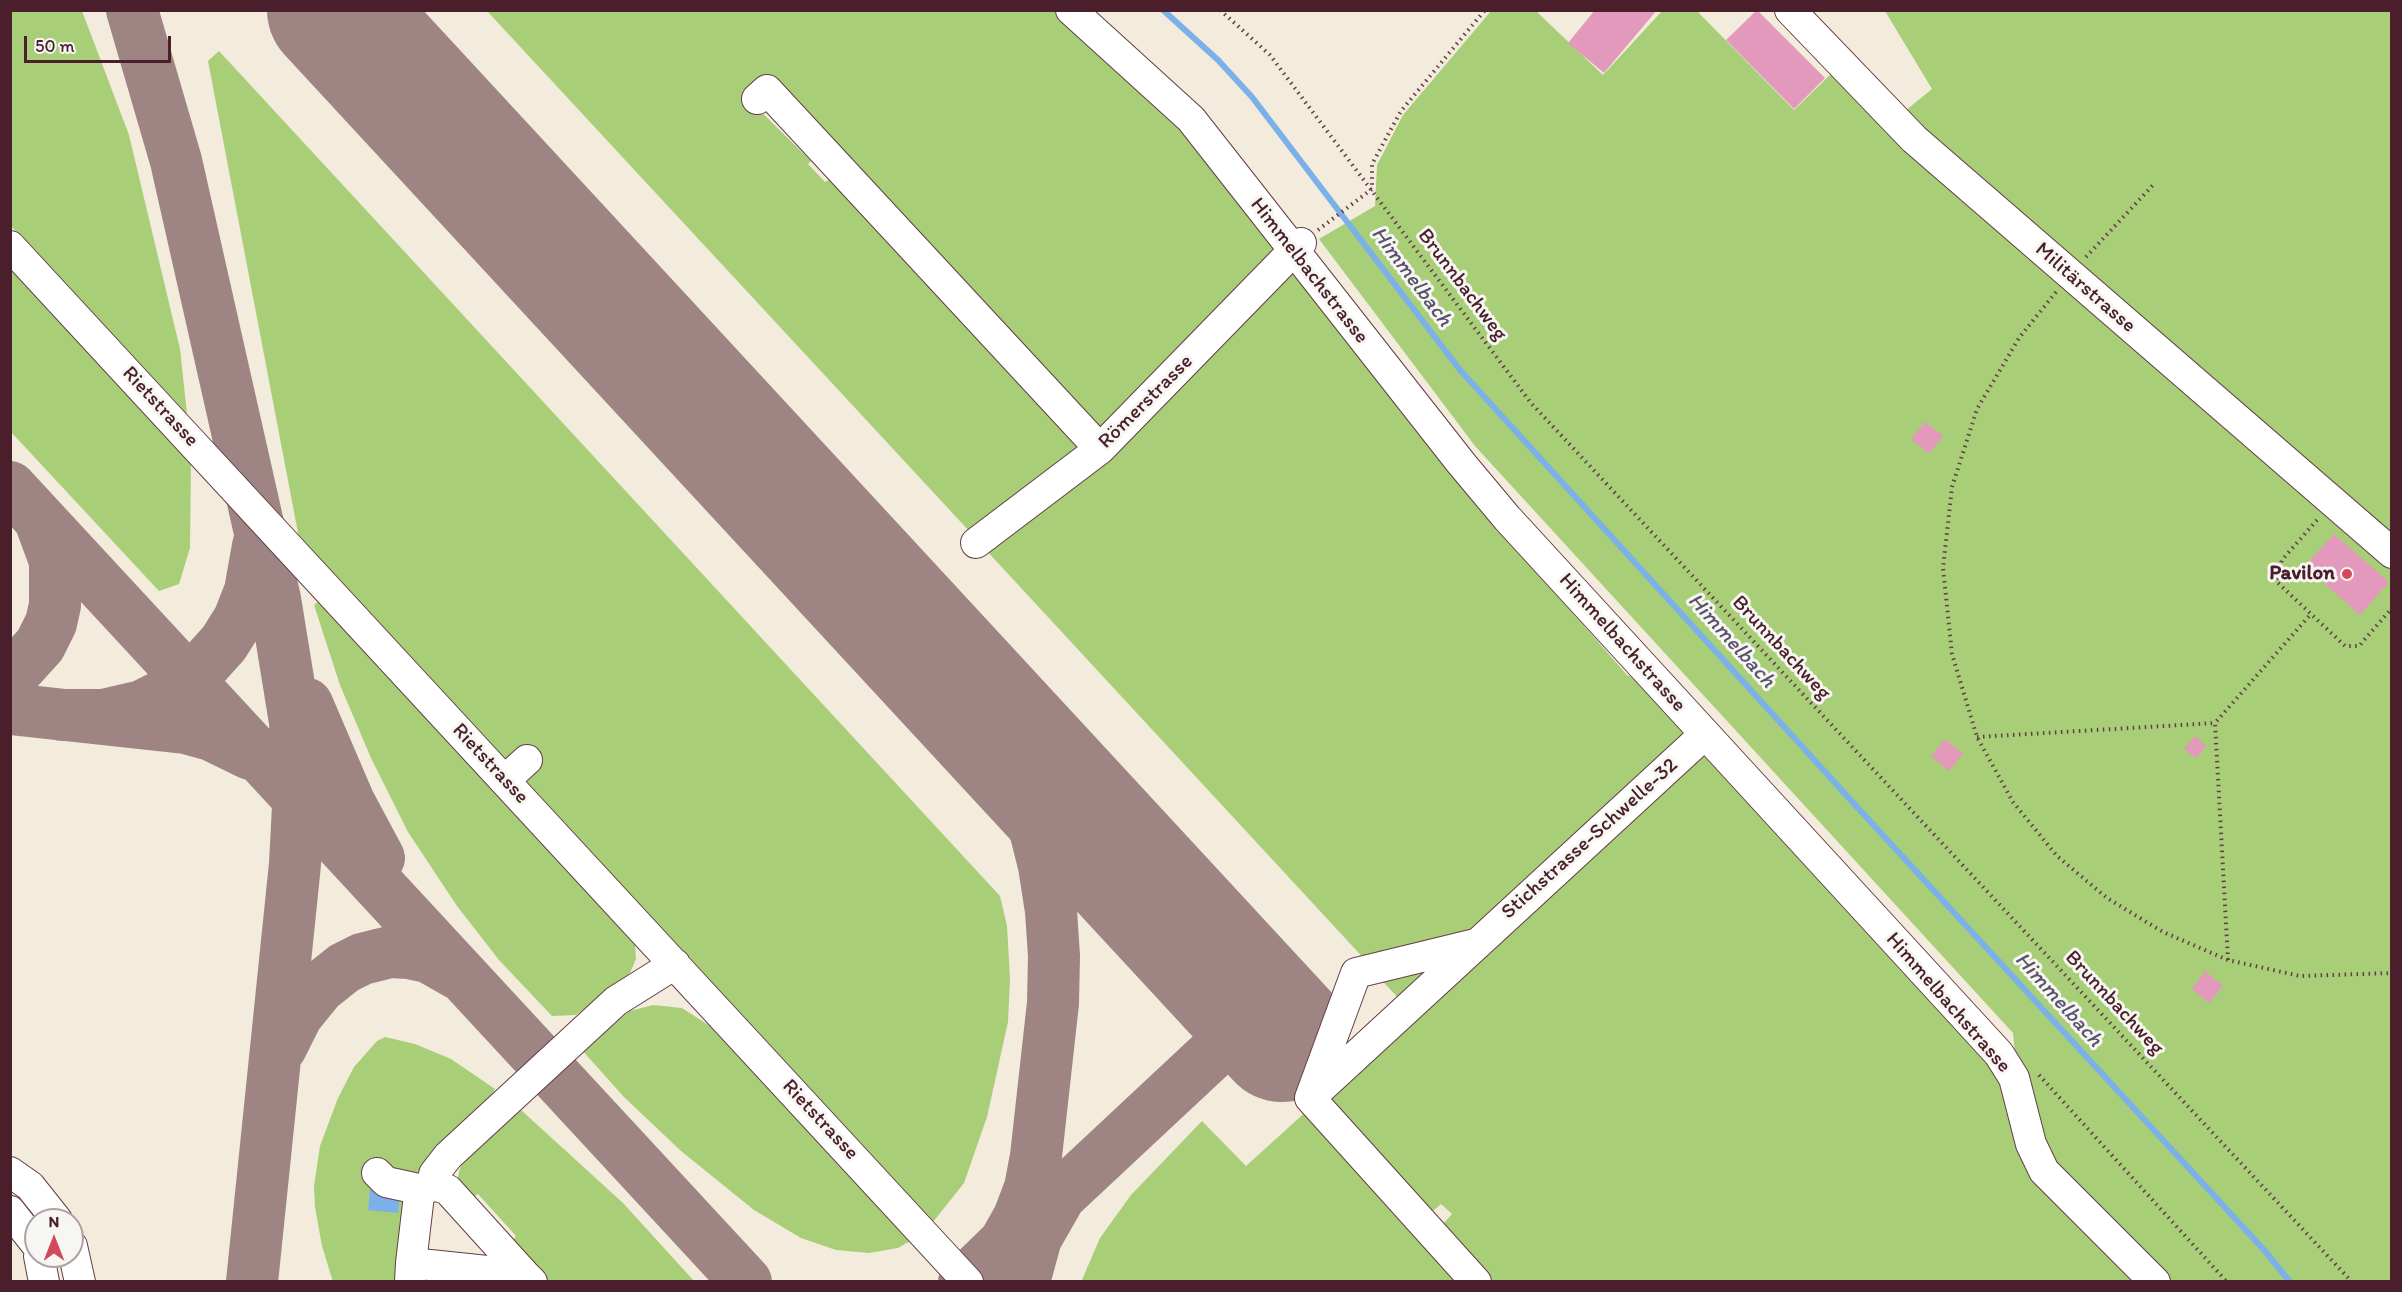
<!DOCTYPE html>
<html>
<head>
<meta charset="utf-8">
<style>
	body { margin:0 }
	#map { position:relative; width:2402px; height:1292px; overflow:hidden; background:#f3ebdb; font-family:Itim,sans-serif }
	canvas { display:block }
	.frame { position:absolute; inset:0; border:12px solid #4a1f2b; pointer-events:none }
	.north { position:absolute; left:24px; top:1208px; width:60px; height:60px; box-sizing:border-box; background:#f6f6f2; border:2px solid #b1a0a2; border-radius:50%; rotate:0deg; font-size:16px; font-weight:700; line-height:24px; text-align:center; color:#4a1f2b }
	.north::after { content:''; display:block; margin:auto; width:21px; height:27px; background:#d1495b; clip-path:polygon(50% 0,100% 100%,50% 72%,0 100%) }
	.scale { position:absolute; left:24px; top:36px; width:147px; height:27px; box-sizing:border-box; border:3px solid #4a1f2b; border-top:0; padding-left:8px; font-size:18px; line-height:21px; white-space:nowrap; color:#4a1f2b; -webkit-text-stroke:4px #f6f6f2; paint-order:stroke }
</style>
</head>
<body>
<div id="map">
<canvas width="2402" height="1292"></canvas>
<div class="frame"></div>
<div class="north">N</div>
<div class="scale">50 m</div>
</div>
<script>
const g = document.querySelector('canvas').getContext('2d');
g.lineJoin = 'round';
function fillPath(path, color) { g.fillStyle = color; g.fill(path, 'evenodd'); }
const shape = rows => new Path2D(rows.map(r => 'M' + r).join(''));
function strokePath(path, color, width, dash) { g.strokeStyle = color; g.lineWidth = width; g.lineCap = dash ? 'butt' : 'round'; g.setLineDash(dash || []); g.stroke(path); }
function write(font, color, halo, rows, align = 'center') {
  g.font = font + ' Itim,sans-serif'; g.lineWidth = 6; g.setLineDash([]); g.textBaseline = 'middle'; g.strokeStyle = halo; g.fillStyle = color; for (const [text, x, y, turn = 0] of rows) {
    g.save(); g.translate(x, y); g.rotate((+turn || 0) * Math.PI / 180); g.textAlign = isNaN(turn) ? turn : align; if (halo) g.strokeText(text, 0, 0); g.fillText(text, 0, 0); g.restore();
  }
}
fillPath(shape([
	[11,11,82,11,129,135,180,349,187,414,11,226],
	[487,11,1055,11,1185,126,1276,246,1274,259,1099,437,762,78,743,94,811,161,808,164,825,182,836,176,1089,447,971,533],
	[1491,11,1536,11,1603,75,1662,11,1697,11,1794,110,1835,70,1889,124,1932,89,1885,11,2391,11,2391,1281,2171,1281,2060,1171,2040,1138,2016,1063,2013,1033,1475,446,1319,239,1375,206,1377,165,1403,115],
	[219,51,1000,896,1007,926,1010,978,1008,1022,987,1117,964,1183,933,1222,299,538,208,61],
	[11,265,191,461,190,548,179,584,159,591,11,432],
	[1298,274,1556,583,1564,603,1627,675,1648,684,1692,731,1486,929,1369,964,985,549,1281,277],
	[320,600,635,944,636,959,630,973,576,1015,552,1016,499,960,457,906,408,832,371,758,340,685,314,605],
	[1689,755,1714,755,1998,1071,2012,1112,2144,1281,1483,1281,1437,1231,1452,1214,1441,1204,1426,1217,1318,1099],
	[1461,953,1400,1000,1376,974],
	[653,1005,682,1008,710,1026,910,1241,898,1248,869,1253,836,1250,801,1238,754,1210,681,1151,624,1097,581,1049,630,1011],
	[385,1037,415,1044,451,1059,495,1089,491,1096,423,1164,405,1190,402,1281,333,1282,322,1246,315,1207,314,1186,320,1146,338,1098,354,1067,377,1041],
	[1310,1108,1469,1282,1081,1282,1100,1238,1131,1195,1202,1121,1246,1166],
	[521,1110,623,1203,694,1281,543,1281,508,1245,516,1236,478,1194,469,1200,457,1181,460,1168,467,1156]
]), '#a8ce78');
fillPath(shape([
	[372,1172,402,1175,398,1213,368,1210]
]), '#7bb0e9');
strokePath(shape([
	[1163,10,1218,60,1252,97,1460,370,1857,807,2265,1251,2290,1282]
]), '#7bb0e9', 6);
strokePath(shape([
	[132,10,176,161,275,599,295,722,298,806,295,864,252,1282],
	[10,487,746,1282],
	[941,668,978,710,1000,744,1018,781,1033,822,1044,866,1051,911,1054,956,1053,1003,1036,1156,1030,1188,1019,1217,1005,1242,964,1282],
	[10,678,40,645,51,623,55,605,55,561,41,523],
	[307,704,349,802,379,858],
	[10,709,185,728,211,735,250,754],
	[62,715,103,715,142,706,170,692,197,673,224,643,239,619,250,591,258,546],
	[281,1047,297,1015,319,988,344,968,362,959,390,952,409,953,428,957,458,974],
	[1024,1282,1036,1238,1060,1196,1258,1011]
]), '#9e8583', 52);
strokePath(shape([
	[333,10,1282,1036]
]), '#9e8583', 132);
fillPath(shape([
	[1595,10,1657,10,1604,73,1568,43],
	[1757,10,1825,78,1794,109,1726,40],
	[1925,422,1943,436,1929,454,1911,439],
	[2334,534,2389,582,2360,615,2305,566],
	[2195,736,2206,746,2196,758,2184,749],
	[1945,739,1963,754,1949,771,1931,756],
	[2205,971,2223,986,2209,1003,2192,989]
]), '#e399bb');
const minor = shape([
	[1071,10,1191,119,1461,463,1507,518,1999,1054,2014,1078,2031,1144,2044,1171,2155,1282],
	[1790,10,1914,139,2392,553],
	[757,99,767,90,1100,449],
	[10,246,968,1282],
	[976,543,1100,449,1301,243],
	[505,780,527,760],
	[1475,944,1356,973,1310,1098,1704,735],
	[1310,1098,1476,1282],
	[10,1172,30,1186,57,1220],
	[377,1173,386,1182,423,1190],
	[433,1185,434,1174,448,1156,616,1001,675,964],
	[10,1211,36,1244],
	[72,1246,80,1282],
	[39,1256,44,1282],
	[411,1263,419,1195,428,1187,438,1186,448,1190,525,1275],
	[410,1282,411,1263,525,1275,532,1282]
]);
strokePath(minor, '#633e45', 32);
strokePath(shape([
	[1220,10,1270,55,1531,403,2352,1282],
	[1318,230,1372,189,1372,164,1401,111,1485,10],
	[2086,257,2154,184],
	[2056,292,2019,338,1977,409,1952,487,1943,568,1952,654,1977,737,2013,802,2057,856,2107,898,2163,932,2228,960,2300,976,2392,973],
	[2317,520,2282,560,2276,581,2345,646,2359,646,2392,608],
	[1977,737,2215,723],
	[2228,960,2215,723,2310,615],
	[2039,1075,2227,1282]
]), '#633e45', 4, [1.5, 4.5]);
strokePath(minor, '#fff', 30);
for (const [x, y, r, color] of [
	[2347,574,6,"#d1495b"]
]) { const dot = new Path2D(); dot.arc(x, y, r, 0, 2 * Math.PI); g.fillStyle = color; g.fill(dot); strokePath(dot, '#f6f6f2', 2); }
write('21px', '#4a1f2b', '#f6f6f2', [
	["Himmelbachstrasse",1309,271,52],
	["Brunnbachweg",1462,285,53],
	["Militärstrasse",2085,288,41],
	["Römerstrasse",1146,402,-45],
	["Rietstrasse",160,407,47],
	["Himmelbachstrasse",1622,643,48],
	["Brunnbachweg",1781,648,47],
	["Rietstrasse",490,764,47],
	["Stichstrasse-Schwelle-32",1590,839,-42],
	["Himmelbachstrasse",1948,1003,49],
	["Brunnbachweg",2114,1003,47],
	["Rietstrasse",820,1120,47]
]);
write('bold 21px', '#4a1f2b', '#f6f6f2', [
	["Pavilon",2335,574]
], 'right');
write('italic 22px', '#5b526e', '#f6f6f2', [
	["Himmelbach",1411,277,53],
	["Himmelbach",1731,641,48],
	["Himmelbach",2058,1000,48]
]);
</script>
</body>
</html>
